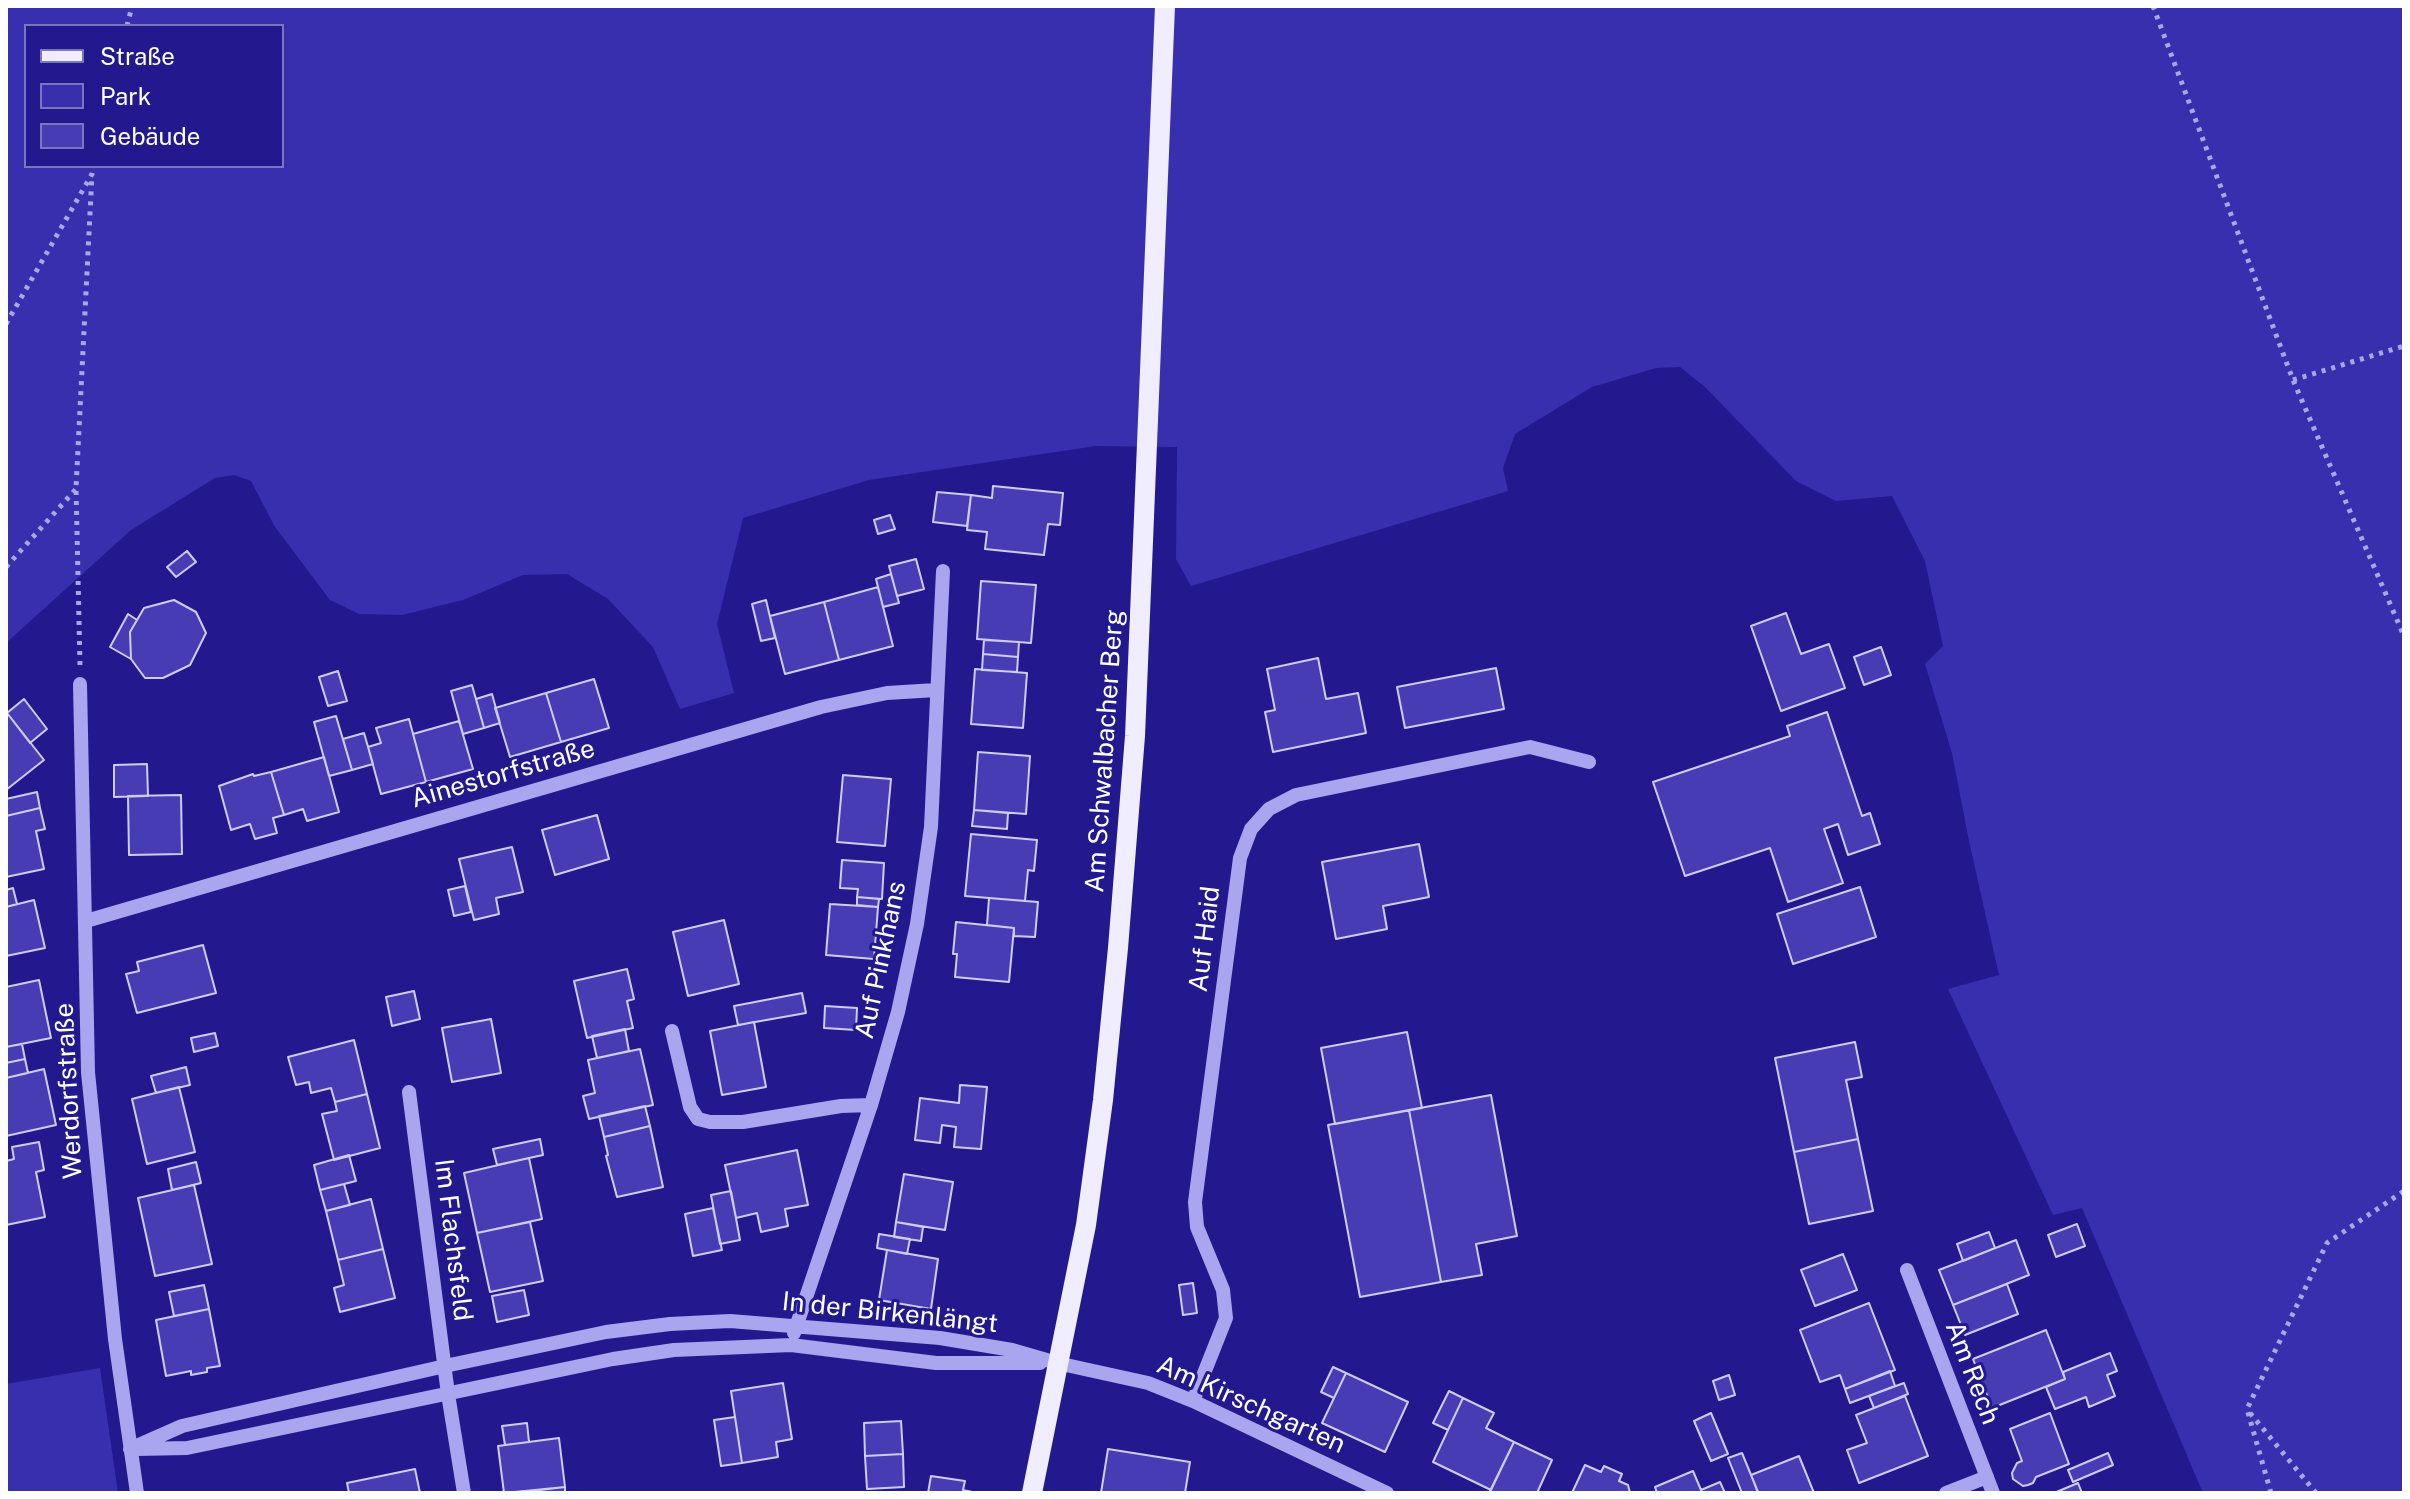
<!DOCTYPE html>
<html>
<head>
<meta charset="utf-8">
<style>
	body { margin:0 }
	#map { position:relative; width:2410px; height:1499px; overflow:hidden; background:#22198f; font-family:"Public Sans",sans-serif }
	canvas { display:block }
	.frame { position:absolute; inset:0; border:8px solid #fff; pointer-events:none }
	.legend { position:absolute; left:24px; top:24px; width:260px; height:144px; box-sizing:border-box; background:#22198f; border:2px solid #7a75bc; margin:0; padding:10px 14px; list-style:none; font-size:24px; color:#fff }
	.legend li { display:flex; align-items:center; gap:16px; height:40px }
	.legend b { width:40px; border:2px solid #7a75bc }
</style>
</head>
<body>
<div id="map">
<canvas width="2410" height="1499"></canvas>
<div class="frame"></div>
<ul class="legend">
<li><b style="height:10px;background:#efedff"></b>Straße</li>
<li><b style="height:22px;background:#382faf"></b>Park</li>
<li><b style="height:22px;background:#463db5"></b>Gebäude</li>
</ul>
</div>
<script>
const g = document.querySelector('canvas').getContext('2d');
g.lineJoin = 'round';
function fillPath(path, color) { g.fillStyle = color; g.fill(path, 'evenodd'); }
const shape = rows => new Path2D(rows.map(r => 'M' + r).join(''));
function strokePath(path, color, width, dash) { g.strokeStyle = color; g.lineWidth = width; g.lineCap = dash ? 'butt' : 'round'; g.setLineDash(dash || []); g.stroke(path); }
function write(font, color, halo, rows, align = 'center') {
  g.font = font + ' "Public Sans",sans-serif'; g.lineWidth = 6; g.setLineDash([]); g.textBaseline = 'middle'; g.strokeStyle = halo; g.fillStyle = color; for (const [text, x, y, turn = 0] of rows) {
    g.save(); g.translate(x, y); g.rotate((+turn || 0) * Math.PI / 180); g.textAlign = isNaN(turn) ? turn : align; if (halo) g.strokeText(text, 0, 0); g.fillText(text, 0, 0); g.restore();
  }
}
fillPath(shape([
	[6,6,2404,6,2404,1493,2203,1493,2082,1208,2053,1215,1948,989,1999,975,1969,841,1952,753,1925,664,1943,646,1925,561,1892,496,1836,501,1796,481,1705,387,1680,367,1656,368,1592,387,1515,434,1503,468,1508,491,1191,586,1176,559,1177,447,1096,446,869,480,743,518,717,624,734,693,680,709,653,647,608,599,567,574,523,575,463,600,402,615,359,614,330,600,275,527,251,481,234,475,215,478,131,530,6,643],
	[26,26,282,26,282,166,26,166],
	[100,1368,118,1493,6,1493,6,1384]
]), '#382faf');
const building = shape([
	[993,486,1063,493,1060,525,1048,524,1044,555,985,549,987,532,967,530,971,495,992,498,993,486],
	[937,492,971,495,967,526,933,522,937,492],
	[890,515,895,529,878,534,874,520,890,515],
	[187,551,196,562,176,577,167,567,187,551],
	[916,559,924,589,897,596,889,566,916,559],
	[891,574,899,603,883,607,876,579,891,574],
	[981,581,1036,585,1031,643,977,639,981,581],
	[878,587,893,646,839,660,824,602,878,587],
	[174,600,196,612,206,633,190,665,163,678,145,678,131,659,130,632,144,608,174,600],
	[766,600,775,638,761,641,752,604,766,600],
	[824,602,839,660,785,674,770,616,824,602],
	[1786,613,1801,654,1829,644,1845,688,1781,711,1751,626,1786,613],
	[128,614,137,620,130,632,131,659,110,647,128,614],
	[984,640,1019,642,1018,657,983,654,984,640],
	[1881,647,1891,675,1864,685,1854,657,1881,647],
	[983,654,1018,657,1017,672,982,670,983,654],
	[1318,658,1326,699,1358,693,1366,733,1273,752,1265,712,1275,710,1267,669,1318,658],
	[1496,668,1504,709,1405,728,1397,687,1496,668],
	[975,669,1027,673,1023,728,971,724,975,669],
	[338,671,347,701,328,706,319,677,338,671],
	[594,679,609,728,561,742,546,693,594,679],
	[472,685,484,728,463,734,451,691,472,685],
	[546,693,561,742,510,757,495,708,546,693],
	[492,694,500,723,484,728,476,699,492,694],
	[24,699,47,729,30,743,7,713,24,699],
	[1827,712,1862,816,1870,813,1880,844,1848,855,1838,824,1824,829,1843,883,1788,902,1770,848,1685,876,1653,782,1790,736,1787,726,1827,712],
	[7,713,44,760,6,790,6,714,7,713],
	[336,716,352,770,329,776,314,722,336,716],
	[409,719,426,782,381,794,368,747,381,743,376,728,409,719],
	[459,721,473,769,426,782,413,734,459,721],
	[364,733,373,764,352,770,343,739,364,733],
	[978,752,1030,756,1026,814,974,810,978,752],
	[324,757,339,812,307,821,303,809,284,815,271,772,324,757],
	[147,764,148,796,114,797,114,765,147,764],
	[271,772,284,815,273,818,277,833,255,839,250,824,231,830,219,786,253,774,254,776,271,772],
	[843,775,891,779,885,846,837,842,843,775],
	[37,792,40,808,6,816,6,799,37,792],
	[181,795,182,854,129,855,128,796,181,795],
	[40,808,45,829,36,831,44,869,6,877,6,816,40,808],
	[974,810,1008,813,1007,829,972,826,974,810],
	[597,815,609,859,555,875,542,830,597,815],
	[971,834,1037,840,1034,871,1028,870,1025,901,965,896,971,834],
	[1419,844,1429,897,1383,906,1387,929,1336,939,1322,862,1419,844],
	[512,847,523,892,496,898,499,914,474,920,459,859,512,847],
	[842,860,884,863,882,899,857,897,858,889,840,888,842,860],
	[465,886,471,912,454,916,448,890,465,886],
	[1860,887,1876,937,1793,964,1777,914,1860,887],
	[13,888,17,904,6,907,6,890,13,888],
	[857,897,879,899,878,907,857,905,857,897],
	[989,898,1038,902,1035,937,1014,936,1014,928,987,925,989,898],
	[34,900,45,948,6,956,6,907,34,900],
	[830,904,878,907,874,959,826,955,830,904],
	[724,920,739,984,688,996,673,932,724,920],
	[956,922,1014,928,1009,982,955,977,957,954,953,954,956,922],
	[203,945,216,993,137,1013,126,974,139,971,137,962,203,945],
	[627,969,634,999,627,1001,633,1028,587,1038,574,981,627,969],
	[39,980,51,1038,6,1047,6,987,39,980],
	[414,991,420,1019,392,1026,386,997,414,991],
	[802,993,806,1013,738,1025,734,1006,802,993],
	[825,1006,857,1008,856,1030,824,1028,825,1006],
	[491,1019,501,1073,452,1082,442,1028,491,1019],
	[754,1022,766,1087,722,1095,710,1031,754,1022],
	[625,1029,629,1051,597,1058,592,1036,625,1029],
	[1407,1032,1422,1108,1335,1124,1321,1048,1407,1032],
	[215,1033,218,1046,194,1052,191,1038,215,1033],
	[354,1040,367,1094,335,1102,331,1088,311,1093,309,1082,296,1085,288,1057,354,1040],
	[1855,1042,1862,1077,1846,1080,1858,1139,1794,1152,1775,1058,1855,1042],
	[22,1044,25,1059,6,1063,6,1047,22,1044],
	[640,1049,653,1105,589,1119,583,1096,595,1093,588,1060,640,1049],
	[25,1059,28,1073,6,1078,6,1063,25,1059],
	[186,1067,190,1085,156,1093,151,1076,186,1067],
	[44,1069,56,1125,6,1136,6,1078,44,1069],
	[960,1085,987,1087,981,1149,954,1147,956,1127,942,1125,940,1143,915,1140,920,1098,959,1103,960,1085],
	[179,1087,195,1152,147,1164,132,1099,179,1087],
	[367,1094,380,1148,334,1160,322,1114,337,1111,335,1102,367,1094],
	[1491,1095,1517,1236,1476,1244,1482,1275,1441,1282,1409,1110,1491,1095],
	[645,1106,650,1126,604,1137,599,1116,645,1106],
	[1409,1110,1441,1282,1360,1297,1328,1125,1409,1110],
	[650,1126,663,1187,617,1197,606,1156,608,1155,604,1137,650,1126],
	[540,1139,543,1155,497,1165,493,1149,540,1139],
	[1858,1139,1873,1211,1809,1224,1794,1152,1858,1139],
	[39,1142,44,1170,36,1172,45,1217,6,1225,6,1161,14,1159,12,1147,39,1142],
	[797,1150,808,1205,785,1209,788,1226,761,1232,757,1213,736,1218,725,1165,797,1150],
	[349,1155,356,1181,320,1190,314,1165,349,1155],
	[529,1158,542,1219,477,1233,464,1173,529,1158],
	[196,1162,201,1183,172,1190,168,1169,196,1162],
	[904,1174,953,1182,945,1230,896,1222,904,1174],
	[344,1184,350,1205,326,1211,320,1190,344,1184],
	[194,1185,212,1264,155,1276,138,1198,194,1185],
	[731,1191,740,1240,720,1244,711,1195,731,1191],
	[371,1199,383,1249,338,1260,326,1211,371,1199],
	[713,1208,722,1250,693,1256,685,1214,713,1208],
	[530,1222,543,1281,490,1292,477,1233,530,1222],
	[896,1222,923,1227,921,1241,894,1237,896,1222],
	[2077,1224,2085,1246,2056,1257,2048,1235,2077,1224],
	[1989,1232,1995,1248,1963,1261,1957,1244,1989,1232],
	[879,1234,910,1239,907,1254,877,1248,879,1234],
	[2016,1240,2029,1275,1953,1305,1939,1270,2016,1240],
	[383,1249,395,1298,340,1312,334,1288,344,1285,338,1260,383,1249],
	[887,1250,938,1259,931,1309,879,1300,887,1250],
	[1843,1254,1857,1290,1815,1306,1801,1270,1843,1254],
	[1193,1283,1197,1313,1183,1315,1179,1285,1193,1283],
	[2007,1284,2018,1314,1965,1335,1953,1305,2007,1284],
	[204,1285,209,1309,174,1316,169,1292,204,1285],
	[524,1290,529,1315,497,1322,492,1296,524,1290],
	[1869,1303,1895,1370,1845,1389,1840,1375,1820,1382,1800,1330,1869,1303],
	[209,1309,220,1366,207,1368,207,1372,191,1375,191,1371,166,1376,156,1320,209,1309],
	[2046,1330,2065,1379,1992,1408,1973,1359,2046,1330],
	[2110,1353,2117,1371,2107,1375,2115,1396,2089,1407,2086,1397,2055,1409,2046,1387,2065,1379,2063,1372,2110,1353],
	[1333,1367,1346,1373,1334,1398,1321,1392,1333,1367],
	[1890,1371,1895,1386,1850,1403,1845,1389,1890,1371],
	[1346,1373,1408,1402,1385,1452,1322,1423,1346,1373],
	[1729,1375,1735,1395,1719,1400,1713,1381,1729,1375],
	[783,1383,792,1439,776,1442,778,1457,742,1463,731,1391,783,1383],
	[1904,1383,1908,1394,1874,1408,1869,1396,1904,1383],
	[1449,1391,1463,1398,1448,1430,1433,1423,1449,1391],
	[1905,1396,1928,1456,1859,1483,1847,1450,1867,1443,1856,1415,1905,1396],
	[1463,1398,1494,1413,1486,1428,1514,1442,1491,1490,1433,1462,1463,1398],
	[1711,1413,1728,1454,1711,1461,1694,1421,1711,1413],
	[2050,1413,2069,1464,2036,1477,2033,1483,2028,1485,2023,1486,2013,1479,2012,1473,2017,1463,2022,1461,2010,1429,2050,1413],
	[735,1417,742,1463,721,1466,714,1420,735,1417],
	[901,1421,903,1454,865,1456,864,1423,901,1421],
	[527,1423,529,1442,505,1445,502,1426,527,1423],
	[559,1438,565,1487,504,1493,498,1446,559,1438],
	[1514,1442,1552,1460,1537,1493,1489,1493,1514,1442],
	[1108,1449,1190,1462,1185,1493,1101,1493,1108,1449],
	[1742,1453,1758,1492,1756,1493,1742,1493,1728,1458,1742,1453],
	[2108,1453,2113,1465,2073,1482,2068,1470,2108,1453],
	[903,1454,904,1487,867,1489,865,1456,903,1454],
	[1799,1456,1814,1493,1758,1493,1751,1475,1799,1456],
	[1585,1465,1601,1472,1604,1466,1622,1474,1619,1481,1628,1485,1630,1493,1572,1493,1585,1465],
	[415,1469,420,1493,349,1493,347,1483,415,1469],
	[1693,1471,1701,1490,1720,1482,1725,1493,1657,1493,1655,1487,1693,1471],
	[931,1476,965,1481,963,1490,977,1493,928,1493,931,1476],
	[2078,1483,2082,1493,2054,1493,2078,1483],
	[565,1487,565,1493,515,1493,565,1487]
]);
fillPath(building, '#463db5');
strokePath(building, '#cfccfa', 2);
strokePath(shape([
	[2153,6,2293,380,2404,636],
	[127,26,132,6],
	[6,324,92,174,94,166],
	[2293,380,2404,346],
	[6,567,76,489],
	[80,665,76,488,92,174],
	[2250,1413,2316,1493],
	[2271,1493,2247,1409,2327,1243,2404,1191]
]), '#aaa5ef', 5, [4, 6]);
strokePath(shape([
	[80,684,88,1072,115,1339,137,1493],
	[86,921,821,707,887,693,936,690],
	[672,1031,690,1107,698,1119,710,1122,743,1122,841,1106,871,1105],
	[409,1092,448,1394,464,1493],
	[1907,1270,1993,1493],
	[794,1333,871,1105,898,1012,917,924,931,827,943,571],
	[1193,1401,1226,1318,1223,1290,1197,1227,1195,1202,1240,858,1251,829,1269,809,1296,795,1530,747,1589,762],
	[130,1449,182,1426,445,1366,606,1332,670,1324,730,1321,940,1338,1012,1350,1057,1363,1148,1383,1193,1401,1387,1493],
	[136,1449,187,1448,613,1359,674,1350,791,1345,936,1363,1040,1363],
	[1946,1493,1987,1477]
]), '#aaa5ef', 14);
strokePath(shape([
	[1032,1493,1086,1225,1103,1100,1118,948,1135,736,1165,6]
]), '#efedff', 20);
write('26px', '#fff', '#22198f', [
	["Am Schwalbacher Berg",1105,751,-86],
	["Ainestorfstraße",503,774,-16],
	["Auf Haid",1205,939,-83],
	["Auf Pinkhans",881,960,-78],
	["Werdorfstraße",69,1091,-93],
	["Im Flachsfeld",453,1240,83],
	["In der Birkenlängt",890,1313,6],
	["Am Rech",1972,1373,69],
	["Am Kirschgarten",1251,1405,24]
]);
</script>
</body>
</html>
